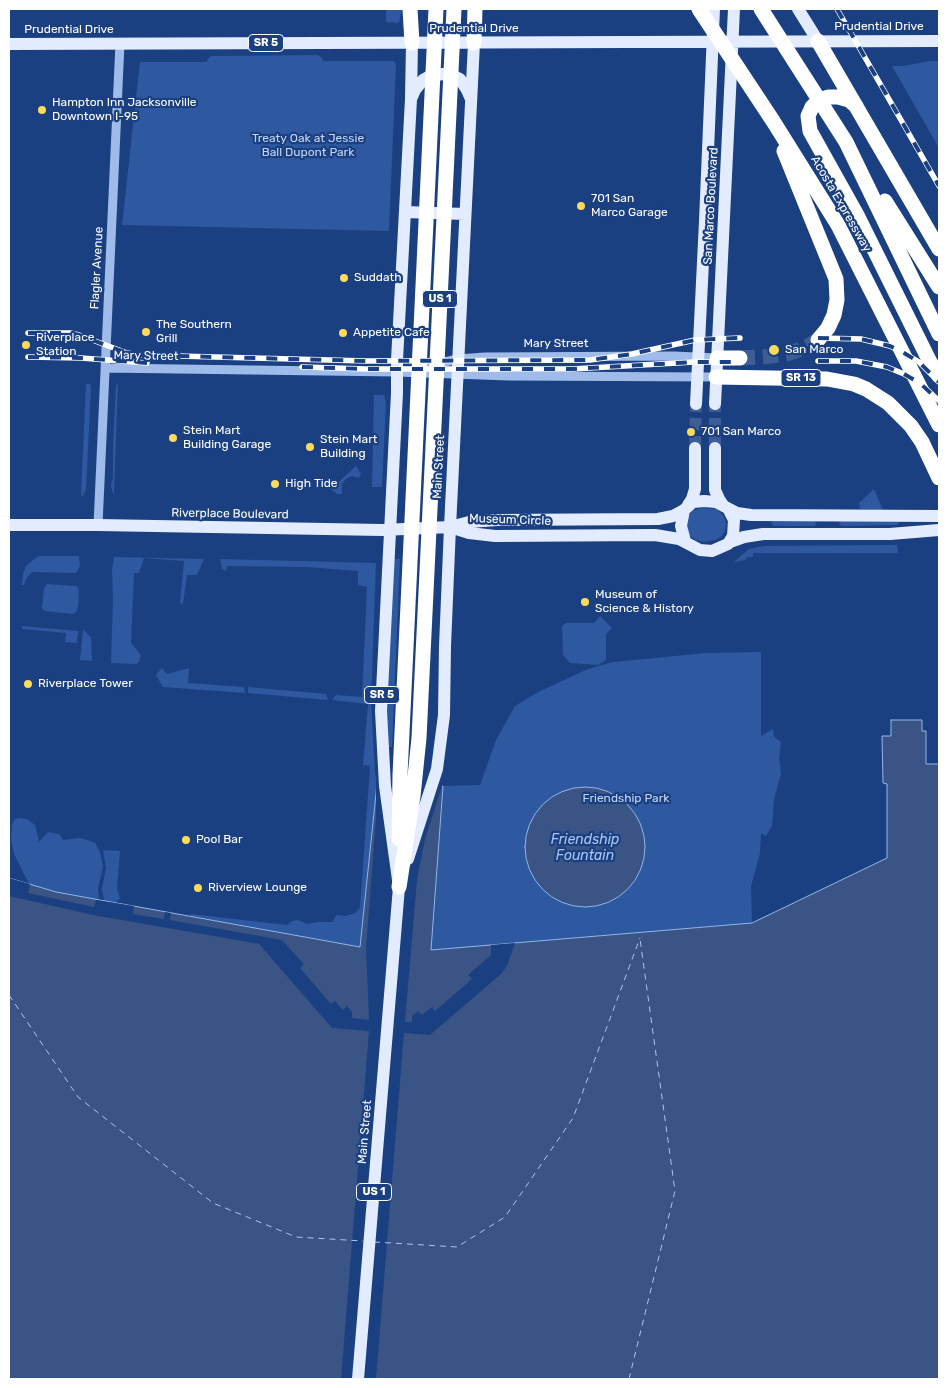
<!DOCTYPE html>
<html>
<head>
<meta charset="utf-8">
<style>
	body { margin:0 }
	#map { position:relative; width:948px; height:1388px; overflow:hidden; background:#1b4081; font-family:Rubik,sans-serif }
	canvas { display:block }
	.frame { position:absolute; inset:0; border:10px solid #fff; pointer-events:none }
</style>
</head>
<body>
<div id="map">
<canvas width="948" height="1388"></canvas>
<div class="frame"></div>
</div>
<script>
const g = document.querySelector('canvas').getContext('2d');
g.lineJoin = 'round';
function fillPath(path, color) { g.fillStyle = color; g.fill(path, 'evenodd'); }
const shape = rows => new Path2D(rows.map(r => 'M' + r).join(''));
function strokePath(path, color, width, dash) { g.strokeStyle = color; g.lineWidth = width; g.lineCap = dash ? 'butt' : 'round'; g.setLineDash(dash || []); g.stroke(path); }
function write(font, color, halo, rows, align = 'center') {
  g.font = font + ' Rubik,sans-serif'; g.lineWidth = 4.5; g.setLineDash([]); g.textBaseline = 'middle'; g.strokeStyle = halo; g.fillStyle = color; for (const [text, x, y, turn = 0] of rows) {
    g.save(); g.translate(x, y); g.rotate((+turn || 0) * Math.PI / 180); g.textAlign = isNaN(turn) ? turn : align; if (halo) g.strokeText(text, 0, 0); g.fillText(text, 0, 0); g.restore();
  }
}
fillPath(shape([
	[386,9,402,9,399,23,386,22],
	[318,55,322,58,323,61,394,61,396,64,389,231,122,225,140,62,207,62,207,60,211,56],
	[930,61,939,61,939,148,892,66,903,66],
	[118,383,114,494,113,494,111,485,113,479,113,446,116,386],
	[86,384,90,384,91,387,86,489,83,496,81,496],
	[374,395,384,395,386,403,382,487,372,487],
	[356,466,361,474,359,478,352,476,346,479,342,484,342,494,337,494,331,489],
	[874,489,883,510,860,509,859,503],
	[701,508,717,509,724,517,726,524,725,531,721,537,715,540,703,542,696,540,690,536,687,531,688,516,692,511],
	[774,520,815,521,816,523,815,526,774,526,771,523],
	[840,521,898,522,899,523,897,525,842,526,839,524],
	[897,545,898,553,753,553,753,557,747,557,746,560,734,562,749,549,763,546],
	[38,556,79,556,80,566,76,573,32,572,26,579,24,585,22,585,23,574,26,566],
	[114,557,204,559,197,575,187,575,183,604,180,603,184,561,144,558,139,573,134,573,131,643,141,655,139,662,136,664,111,663,113,599,112,569],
	[220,559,376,563,371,701,375,772,377,784,360,947,190,916,191,914,287,925,292,921,298,920,307,924,318,922,333,922,336,915,345,916,355,913,360,908,370,766,363,765,368,704,332,700,336,695,362,697,367,587,358,585,358,571,307,567,227,566,226,571,222,569],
	[393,559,400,559,392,747,387,747,386,721],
	[47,584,76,586,79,589,78,607,76,612,73,614,45,611,42,608,44,588],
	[600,616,612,628,606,634,606,660,598,665,570,663,563,655,562,626,566,623,594,623],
	[22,626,78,631,77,643,65,642,66,633,22,629],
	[83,629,91,638,92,661,80,660],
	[761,652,761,736,773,729,774,737,781,742,779,758,781,774,774,799,772,826,766,836,761,833,760,853,751,886,752,923,431,950,443,786,480,785,496,740,515,706,536,693,588,669,613,662,706,653],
	[162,668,167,674,189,668,188,683,244,687,245,693,163,687,156,675],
	[248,687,326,694,328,700,248,693],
	[19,818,27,819,35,825,39,842,48,832,59,834,63,840,81,838,95,843,100,852,103,867,98,888,99,900,56,892,28,884,28,882,14,854,11,840,12,824,15,819],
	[103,850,120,851,117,889,120,898,117,902,104,901,102,888,106,868]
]), '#2e58a0');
const water = shape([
	[891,720,922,720,922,731,926,731,926,764,939,764,939,1379,9,1379,9,878,56,892,360,947,377,784,443,786,431,950,752,923,887,858,887,784,883,783,882,736,891,736,891,720],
	'525 847a60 60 0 1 1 120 0a60 60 0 1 1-120 0Z'
]);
fillPath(water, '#3a5585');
strokePath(water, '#92b5ec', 1);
fillPath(shape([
	[377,781,443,783,425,839,417,880,405,1022,412,1022,412,1016,418,1011,422,1015,432,1007,435,1011,472,979,468,975,491,955,491,945,515,943,507,966,501,974,430,1035,404,1033,376,1379,341,1379,369,1031,332,1028,259,944,93,915,9,896,9,878,30,884,28,893,94,907,96,900,134,906,133,914,164,919,165,912,171,913,170,920,282,940,304,964,300,968,331,1004,335,1001,343,1010,347,1006,352,1012,352,1018,369,1020,366,948,376,818,376,782]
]), '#1b4081');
strokePath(shape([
	[9,995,78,1097,213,1203,296,1237,363,1241],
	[374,1242,457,1247,505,1217,573,1118,640,938],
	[629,1379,675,1191,640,939]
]), '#aac5f2', 1, [6, 5]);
strokePath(shape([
	[695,448,696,404],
	[715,448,715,404]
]), '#3d5d94', 12, [12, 6]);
strokePath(shape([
	[740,358,763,357,786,354,805,348,818,340]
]), '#3d5d94', 15, [15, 8]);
strokePath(shape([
	[105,368,397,372,509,376,716,377],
	[417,368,458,359,485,357,674,356,717,358],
	[98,525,120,43]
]), '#9fbbea', 9);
strokePath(shape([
	[798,9,818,41],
	[9,44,939,41],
	[412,97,415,90,423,80,430,76,443,74,452,75,460,79,467,90,471,99],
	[405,212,465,214],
	[696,404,705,221,714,9],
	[715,404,734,9],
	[715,448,715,490,719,499,723,505],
	[688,505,692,499,695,489,695,448],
	[684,510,681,526,685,541],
	[9,525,98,525,382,530,450,527,469,522,497,520,658,519,673,516,684,510,693,502,704,501,716,502,737,513,751,515,939,516],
	[450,527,469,533,495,536,655,535,679,539,700,550,712,551,728,544,733,536,734,520,729,510],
	[730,542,744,537,763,534,890,534,939,530],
	[408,859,437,769,444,715,445,646,450,527,474,43],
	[358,1379,399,887,385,786,381,711,397,393,397,360,411,99,412,43]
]), '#e3ebfe', 12);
strokePath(shape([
	[410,9,412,43],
	[699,9,773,121,838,225,939,425],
	[761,9,846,142,939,334],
	[818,41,939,249],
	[474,43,475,9],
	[856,106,849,100,838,97,828,97,819,100,812,107,808,116,810,131,858,217,930,362,939,376],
	[784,151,836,279,837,300,834,315,828,328,818,340],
	[885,201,939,287],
	[717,358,740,358],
	[716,377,827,379,854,384,866,389,888,403,911,426,922,442,939,478],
	[399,839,400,775,436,9],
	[399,887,413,796,419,738,454,9]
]), '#fff', 15);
const rail = shape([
	[837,9,939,186],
	[28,333,70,333,79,335,127,353,140,355,367,361,590,360,632,354,695,340,740,338],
	[818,338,861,339,890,346,904,353,919,362,939,382],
	[28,357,81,358,147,363],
	[818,361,856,361,887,367,904,374,921,384,939,401],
	[302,367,366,369,572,369,694,362,740,362]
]);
strokePath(rail, '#fff', 5.5);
strokePath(rail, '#1b4081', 4, [11]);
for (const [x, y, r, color] of [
	[42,110,5,"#fbda5c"],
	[581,206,5,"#fbda5c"],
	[344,278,5,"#fbda5c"],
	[146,332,5,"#fbda5c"],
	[343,333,5,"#fbda5c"],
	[26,345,5,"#fbda5c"],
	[774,350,6,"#fbda5c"],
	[691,432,5,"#fbda5c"],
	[173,438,5,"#fbda5c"],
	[310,447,5,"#fbda5c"],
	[275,484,5,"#fbda5c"],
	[585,602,5,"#fbda5c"],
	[28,684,5,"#fbda5c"],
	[186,840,5,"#fbda5c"],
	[198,888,5,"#fbda5c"]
]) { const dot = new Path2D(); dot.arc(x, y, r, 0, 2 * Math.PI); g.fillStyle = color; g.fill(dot); strokePath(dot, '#1b4081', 2); }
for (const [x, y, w] of [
	[266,43,35],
	[440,299,35],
	[801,378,40],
	[382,695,35],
	[374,1192,35]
]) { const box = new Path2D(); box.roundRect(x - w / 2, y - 8.5, w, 17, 4); g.fillStyle = '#1b4081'; g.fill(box); strokePath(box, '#fff', 1); }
write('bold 11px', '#fff', null, [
	["SR 5",266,43],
	["US 1",440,299],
	["SR 13",801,378],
	["SR 5",382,695],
	["US 1",374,1192]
]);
write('12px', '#fff', '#1b4081', [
	["Prudential Drive",879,27],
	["Prudential Drive",474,29],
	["Prudential Drive",69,30],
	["Acosta Expressway",841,204,60],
	["San Marco Boulevard",711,206,-87],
	["Flagler Avenue",97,268,-87],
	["Mary Street",556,344],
	["Mary Street",146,356,1],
	["Main Street",439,467,-87],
	["Riverplace Boulevard",230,514,1],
	["Museum Circle",510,520,2],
	["Main Street",365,1132,-85]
]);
write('12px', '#fff', '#1b4081', [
	["Hampton Inn Jacksonville",52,103],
	["Downtown I-95",52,117],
	["701 San",591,199],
	["Marco Garage",591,213],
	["Suddath",354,278],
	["The Southern",156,325],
	["Grill",156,339],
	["Appetite Cafe",353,333],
	["Riverplace",36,338],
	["Station",36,352],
	["San Marco",785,350],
	["Stein Mart",183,431],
	["Building Garage",183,445],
	["701 San Marco",701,432],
	["Stein Mart",320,440],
	["Building",320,454],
	["High Tide",285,484],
	["Museum of",595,595],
	["Science & History",595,609],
	["Riverplace Tower",38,684],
	["Pool Bar",196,840],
	["Riverview Lounge",208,888]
], 'left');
write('12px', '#c4d7f8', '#1b4081', [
	["Treaty Oak at Jessie",308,139],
	["Ball Dupont Park",308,153],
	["Friendship Park",626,799]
]);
write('italic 14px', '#aac5f2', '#1b4081', [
	["Friendship",585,840],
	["Fountain",585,856]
]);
</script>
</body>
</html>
